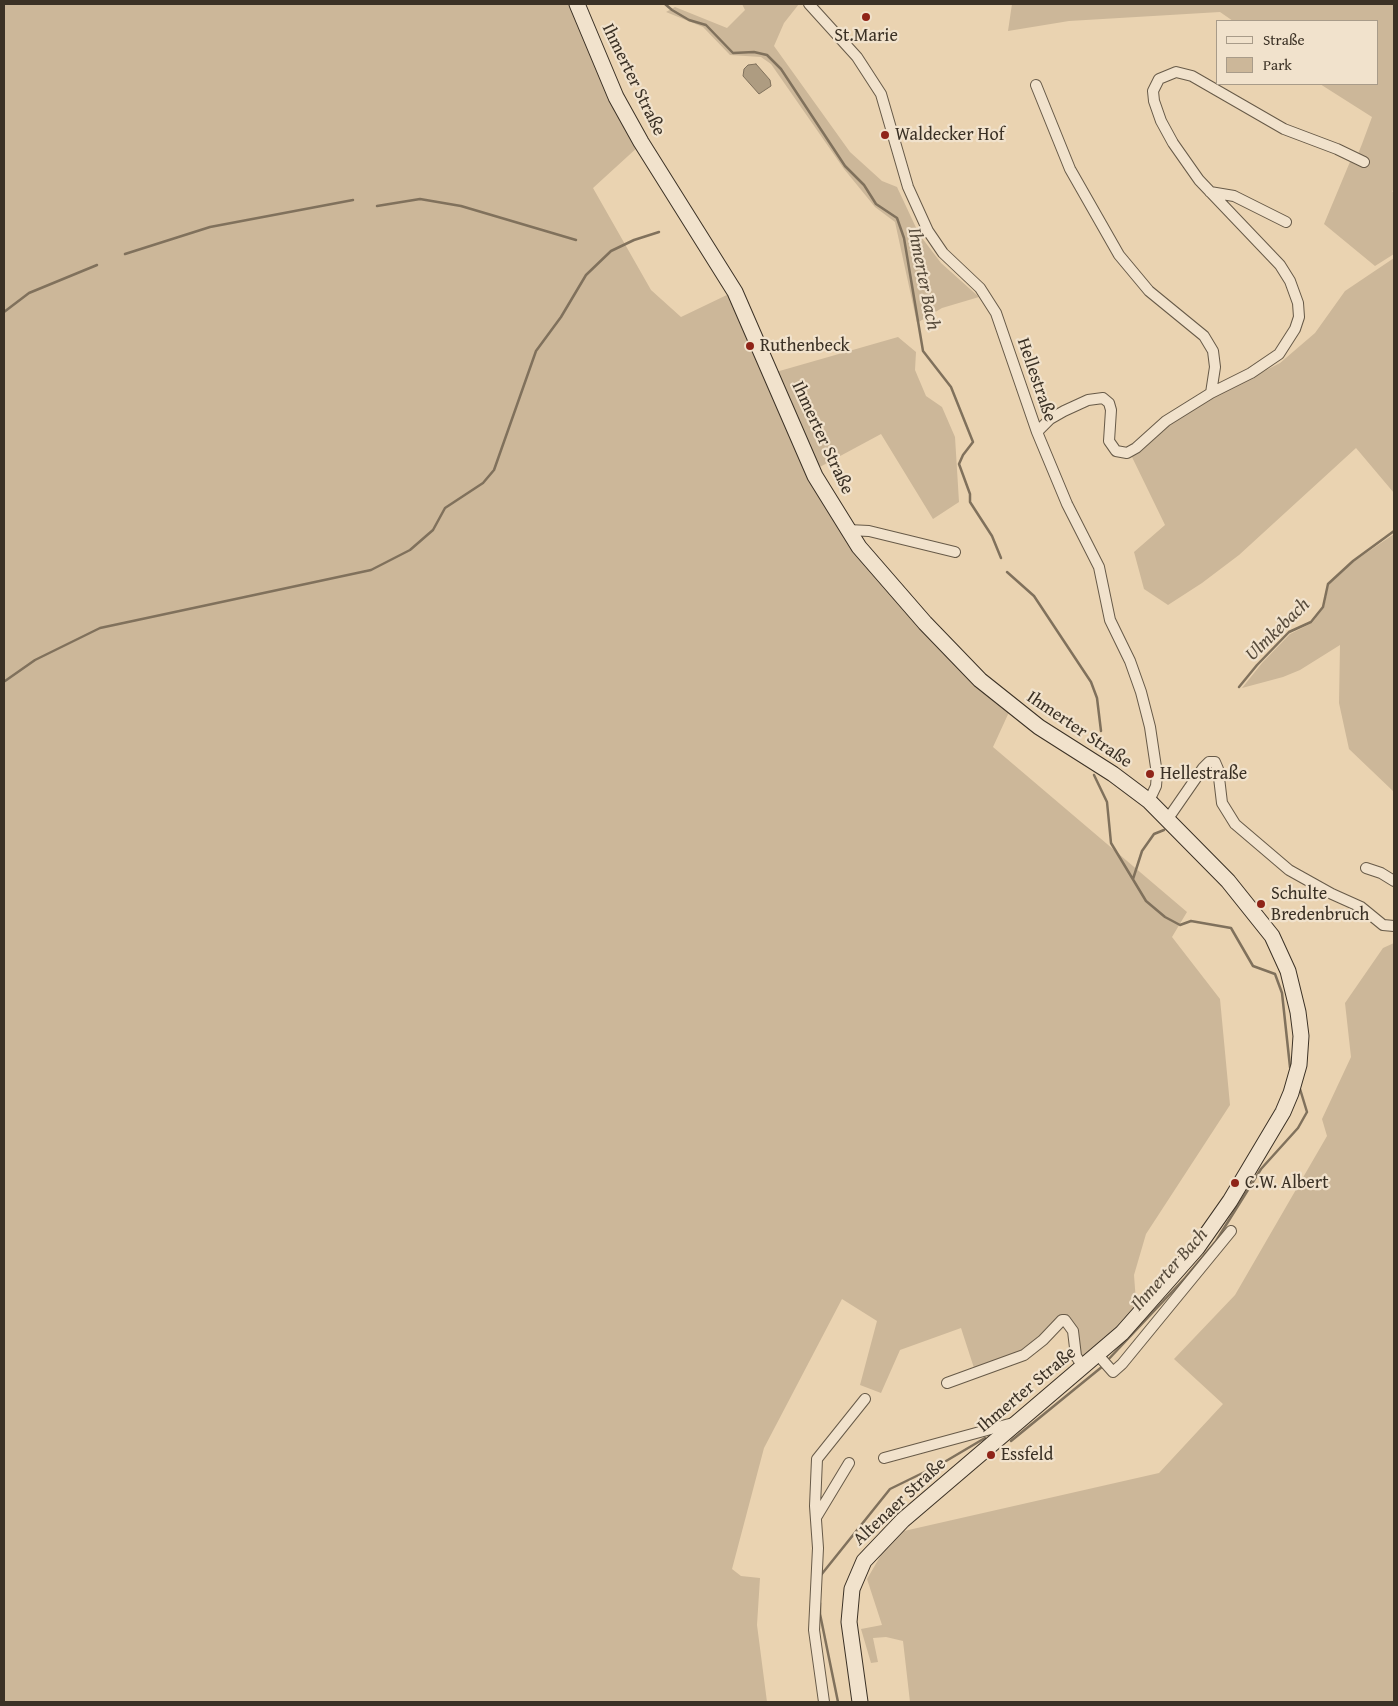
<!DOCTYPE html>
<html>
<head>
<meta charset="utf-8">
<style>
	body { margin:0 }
	#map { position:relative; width:1398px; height:1706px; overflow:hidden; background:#ead3b1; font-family:"Gentium Book Plus",serif }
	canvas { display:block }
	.frame { position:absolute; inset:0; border:5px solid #3b3125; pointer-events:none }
	.legend { position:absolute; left:1216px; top:20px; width:162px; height:65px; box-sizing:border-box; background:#f1e2cc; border:1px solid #a89b89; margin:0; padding:6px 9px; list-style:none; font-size:15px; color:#3b3125 }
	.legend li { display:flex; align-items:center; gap:10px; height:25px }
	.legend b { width:25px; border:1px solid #a89b89 }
</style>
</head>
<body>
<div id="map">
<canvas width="1398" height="1706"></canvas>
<div class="frame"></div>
<ul class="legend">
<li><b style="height:6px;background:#f1e2cc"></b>Straße</li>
<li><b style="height:14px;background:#ccb799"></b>Park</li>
</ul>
</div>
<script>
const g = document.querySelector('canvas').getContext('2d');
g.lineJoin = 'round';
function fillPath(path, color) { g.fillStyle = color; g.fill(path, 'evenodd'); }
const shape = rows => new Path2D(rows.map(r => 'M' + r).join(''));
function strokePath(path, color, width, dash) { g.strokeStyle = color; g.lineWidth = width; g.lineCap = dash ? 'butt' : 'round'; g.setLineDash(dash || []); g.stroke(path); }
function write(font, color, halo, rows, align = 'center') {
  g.font = font + ' "Gentium Book Plus",serif'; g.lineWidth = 4.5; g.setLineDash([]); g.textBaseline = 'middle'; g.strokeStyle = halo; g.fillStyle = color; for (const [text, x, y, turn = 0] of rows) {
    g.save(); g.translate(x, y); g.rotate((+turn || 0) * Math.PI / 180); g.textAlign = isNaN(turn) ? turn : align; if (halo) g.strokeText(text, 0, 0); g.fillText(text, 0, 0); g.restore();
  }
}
fillPath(shape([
	[4,4,572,4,639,146,593,188,651,290,681,317,731,293,839,522,1010,710,993,747,1187,912,1172,937,1220,999,1230,1105,1146,1234,1134,1275,1137,1315,1083,1366,1066,1319,1032,1348,974,1368,961,1328,900,1350,881,1393,860,1385,877,1321,842,1299,764,1448,732,1569,741,1576,760,1578,757,1625,767,1702,4,1702],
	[742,4,799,4,784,23,774,46,850,152,882,181,897,187,919,234,941,263,979,297,942,308,917,323,895,222,875,207,844,169,771,64,761,57,730,55,703,27,666,12,675,7,727,28,745,10],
	[1012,4,1394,4,1394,190,1392,191,1394,193,1394,254,1375,266,1324,224,1352,157,1356,159,1362,144,1372,117,1320,84,1377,84,1377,21,1233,21,1220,12,1069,21,1008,31],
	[1394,258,1394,493,1356,448,1239,555,1202,583,1168,605,1144,589,1134,552,1165,525,1132,457,1157,434,1198,405,1280,363,1315,333,1345,291],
	[898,337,916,352,915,370,926,396,942,407,955,437,959,502,933,519,881,434,816,469,776,372],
	[1394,534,1394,792,1349,749,1339,703,1340,645,1300,670,1283,677,1242,688,1262,663,1290,634,1312,623,1324,607,1329,584,1353,562],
	[1394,943,1394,1702,910,1702,903,1641,886,1637,873,1638,878,1662,871,1663,861,1629,882,1625,867,1579,881,1555,904,1531,1159,1473,1223,1404,1174,1359,1235,1295,1327,1136,1322,1119,1351,1057,1345,1003,1383,948]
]), '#ccb799');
const water = shape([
	[756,64,770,80,771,86,759,94,743,76,744,69,748,65,756,64]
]);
fillPath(water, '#ae9c81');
strokePath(water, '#80715c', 1);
strokePath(shape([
	[665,4,672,10,689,20,706,25,733,53,754,52,767,55,781,69,845,166,864,185,876,204,897,218,904,238,923,351,951,387,973,442,963,455,959,464,970,494,970,502,992,536,1001,558],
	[377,206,420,199,461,206,576,240],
	[125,254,210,227,353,200],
	[4,312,29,293,97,265],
	[1007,572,1034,596,1091,682,1097,698,1101,731],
	[5,681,35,660,100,628,371,570,410,550,433,530,445,508,483,483,494,470,536,351,561,317,586,275,611,251,634,240,659,232],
	[1239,687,1257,665,1289,632,1311,622,1323,607,1328,584,1353,561,1394,531],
	[1094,775,1107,802,1111,843,1146,901,1165,917,1180,925,1191,921,1231,928,1253,966,1275,974,1282,993,1290,1067],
	[1133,879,1142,851,1154,834,1164,830],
	[1106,1362,1185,1278,1216,1241,1261,1169,1298,1128,1307,1112,1300,1089],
	[1011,1441,1103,1366],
	[821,1575,890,1489,941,1464,985,1438],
	[820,1603,820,1614,838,1702]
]), '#80715c', 2.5);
const street = shape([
	[809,4,857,57,881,94,908,187,928,231,943,253,980,288,996,313,1037,432,1067,504,1099,567,1110,620,1130,661,1141,692,1150,727,1157,774,1156,786,1149,801],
	[1036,85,1070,169,1119,255,1149,291,1204,336,1213,351,1215,367,1211,393,1166,421,1136,448,1127,453,1116,451,1109,441,1111,410,1109,403,1103,398,1088,400,1064,411,1050,419,1037,432],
	[1210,192,1234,196,1286,222],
	[1211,393,1251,373,1279,354,1295,329,1299,317,1298,303,1290,281,1280,265,1199,180,1173,143,1161,121,1154,101,1153,91,1159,79,1176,72,1192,76,1284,129,1337,149,1364,162],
	[848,530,869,531,955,552],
	[1167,820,1203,768,1209,762,1215,762,1218,769,1222,803,1235,824,1289,870,1332,894,1361,907,1383,925,1394,926],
	[1366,868,1381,873,1394,881],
	[1098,1355,1113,1372,1122,1364,1231,1231],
	[947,1383,1024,1355,1043,1340,1062,1320,1065,1320,1073,1331,1076,1356,1083,1367],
	[884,1458,1013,1423],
	[817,1516,849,1463],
	[824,1702,814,1630,818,1548,815,1506,817,1459,865,1399]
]);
const secondary = shape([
	[577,4,616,97,641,142,735,292,815,476,859,547,925,623,980,680,1039,727,1113,774,1149,801,1228,881,1272,936,1288,971,1298,1012,1301,1036,1299,1065,1291,1093,1283,1112,1230,1201,1197,1248,1122,1333,903,1520,864,1561,852,1589,849,1622,860,1702]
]);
strokePath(street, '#675a48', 12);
strokePath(secondary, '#3b3125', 17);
strokePath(street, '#f1e2cc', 10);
strokePath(secondary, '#f1e2cc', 15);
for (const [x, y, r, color] of [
	[866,17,5,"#8f2418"],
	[885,135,5,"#8f2418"],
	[750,346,5,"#8f2418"],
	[1150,774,5,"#8f2418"],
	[1261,904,5,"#8f2418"],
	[1235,1183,5,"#8f2418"],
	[991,1455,5,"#8f2418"]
]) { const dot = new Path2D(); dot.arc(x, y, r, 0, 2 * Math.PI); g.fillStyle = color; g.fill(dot); strokePath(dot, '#f1e2cc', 2); }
write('18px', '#3b3125', '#f1e2cc', [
	["St.Marie",866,36,"center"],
	["Waldecker Hof",895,135],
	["Ruthenbeck",760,346],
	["Hellestraße",1160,774],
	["Schulte",1271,894],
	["Bredenbruch",1271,915],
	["C.W. Albert",1245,1183],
	["Essfeld",1001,1455]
], 'left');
write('18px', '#3b3125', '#f1e2cc', [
	["Ihmerter Straße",633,80,64],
	["Hellestraße",1036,380,71],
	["Ihmerter Straße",822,438,65],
	["Ihmerter Straße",1079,730,34],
	["Ihmerter Straße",1027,1390,-40],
	["Altenaer Straße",900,1502,-43]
]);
write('italic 19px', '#584c3c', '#f1e2cc', [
	["Ihmerter Bach",923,279,79],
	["Ulmkebach",1278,630,-44],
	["Ihmerter Bach",1170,1270,-48]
]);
</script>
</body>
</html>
